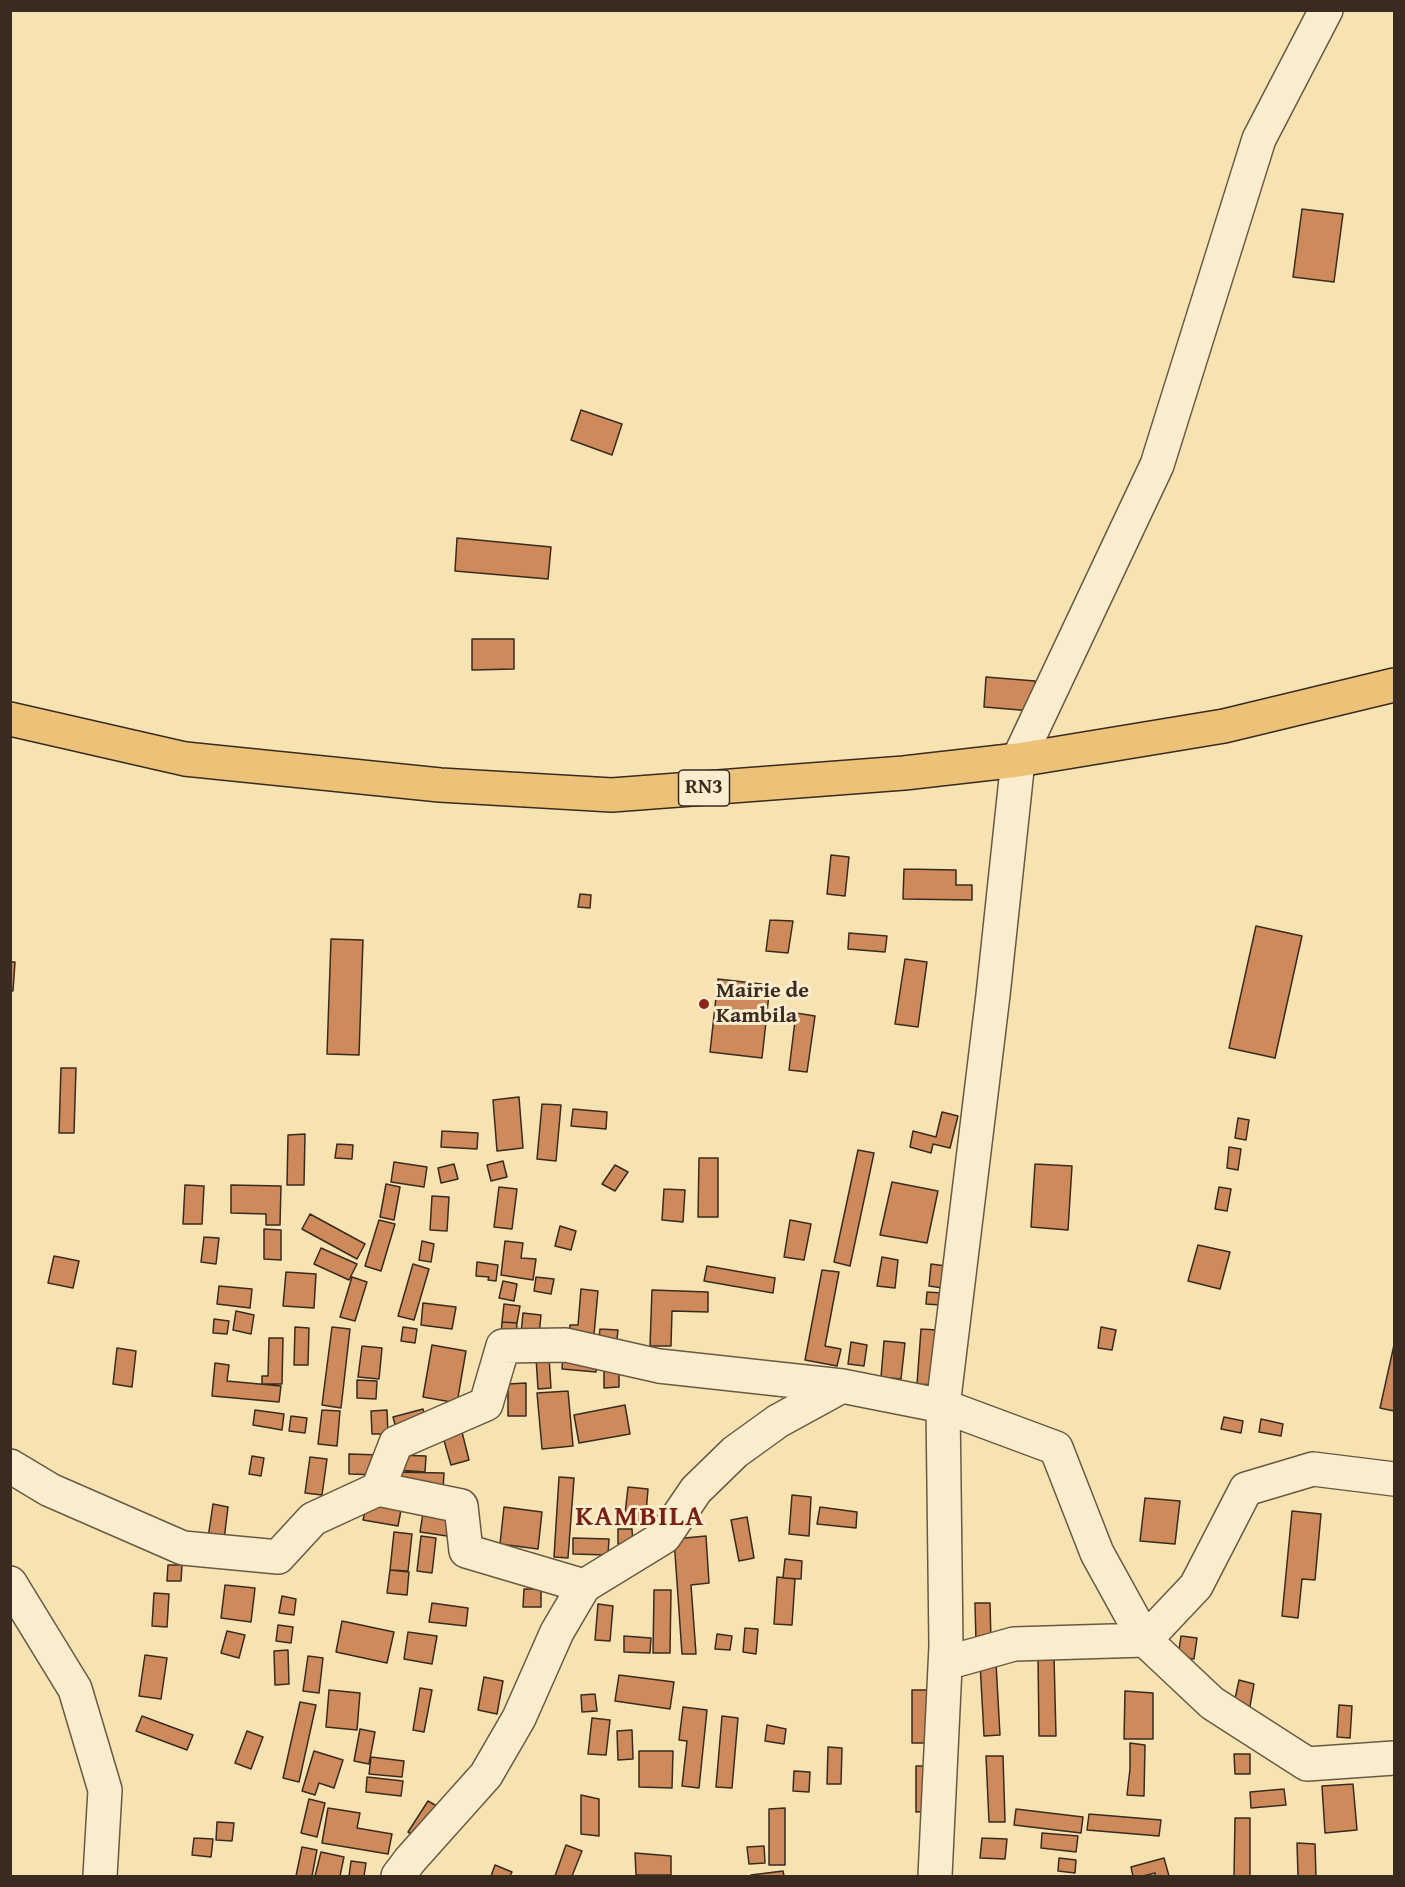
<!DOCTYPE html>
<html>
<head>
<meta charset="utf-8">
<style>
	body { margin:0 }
	#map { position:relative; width:1405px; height:1887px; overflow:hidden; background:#f7e3b2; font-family:"Gentium Book Plus",serif }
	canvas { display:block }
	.frame { position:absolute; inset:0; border:12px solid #392b20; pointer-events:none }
</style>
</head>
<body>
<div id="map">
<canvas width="1405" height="1887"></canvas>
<div class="frame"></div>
</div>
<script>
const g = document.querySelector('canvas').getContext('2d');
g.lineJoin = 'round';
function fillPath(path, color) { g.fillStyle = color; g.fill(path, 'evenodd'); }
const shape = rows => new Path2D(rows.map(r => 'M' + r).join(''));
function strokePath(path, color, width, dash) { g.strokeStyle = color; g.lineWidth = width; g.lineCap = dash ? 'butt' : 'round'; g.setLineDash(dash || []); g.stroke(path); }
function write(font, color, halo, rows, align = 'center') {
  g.font = font + ' "Gentium Book Plus",serif'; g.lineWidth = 6; g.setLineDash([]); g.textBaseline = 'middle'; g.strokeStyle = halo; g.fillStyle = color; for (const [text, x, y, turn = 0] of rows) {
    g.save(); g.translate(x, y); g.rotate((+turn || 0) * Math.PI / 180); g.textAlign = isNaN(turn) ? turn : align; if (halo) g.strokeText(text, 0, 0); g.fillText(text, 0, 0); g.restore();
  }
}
const building = shape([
	[1302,209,1343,214,1334,282,1293,277,1302,209],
	[581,410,622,424,612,455,571,440,581,410],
	[457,538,551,547,548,579,455,571,457,538],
	[472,639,514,639,514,669,472,670,472,639],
	[986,677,1035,681,1032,711,984,707,986,677],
	[831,855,849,857,845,896,827,894,831,855],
	[904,869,956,870,956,885,972,885,972,900,903,899,904,869],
	[580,894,591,895,590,908,578,907,580,894],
	[770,920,793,921,788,953,766,951,770,920],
	[1256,926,1302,936,1275,1058,1229,1048,1256,926],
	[849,933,887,936,885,952,848,949,849,933],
	[331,939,363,940,359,1055,327,1054,331,939],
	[905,959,927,962,918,1027,895,1024,905,959],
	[10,962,15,962,13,991,10,991,10,962],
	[718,979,770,985,762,1058,710,1052,718,979],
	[796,1013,815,1016,807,1072,789,1070,796,1013],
	[61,1068,76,1068,74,1133,59,1133,61,1068],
	[519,1097,523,1148,497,1151,493,1100,519,1097],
	[542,1104,561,1105,556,1161,537,1159,542,1104],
	[573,1109,607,1112,606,1129,571,1126,573,1109],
	[942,1112,958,1116,950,1148,933,1144,931,1153,910,1147,913,1131,936,1137,942,1112],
	[1238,1118,1249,1120,1246,1140,1235,1138,1238,1118],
	[442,1131,478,1133,477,1149,441,1147,442,1131],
	[305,1134,304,1185,287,1185,288,1135,305,1134],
	[337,1144,353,1145,352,1159,335,1158,337,1144],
	[1229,1147,1241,1149,1238,1170,1227,1168,1229,1147],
	[858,1150,874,1153,850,1266,834,1262,858,1150],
	[699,1158,718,1158,718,1217,698,1217,699,1158],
	[503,1161,507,1177,491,1181,487,1165,503,1161],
	[394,1162,427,1167,424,1187,391,1182,394,1162],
	[454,1164,458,1179,441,1183,438,1168,454,1164],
	[1035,1164,1072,1166,1068,1230,1031,1227,1035,1164],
	[615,1165,628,1172,615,1191,602,1184,615,1165],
	[892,1182,938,1191,927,1243,880,1235,892,1182],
	[386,1184,400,1187,394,1220,380,1217,386,1184],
	[185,1185,204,1186,202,1224,183,1224,185,1185],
	[231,1185,281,1186,280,1225,266,1225,266,1214,231,1213,231,1185],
	[499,1187,517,1189,512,1229,494,1227,499,1187],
	[1219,1187,1231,1189,1227,1211,1215,1209,1219,1187],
	[664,1189,685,1190,683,1222,662,1220,664,1189],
	[432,1196,449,1197,447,1231,430,1230,432,1196],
	[310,1214,365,1244,357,1259,302,1229,310,1214],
	[379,1220,395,1224,381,1271,365,1266,379,1220],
	[790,1220,811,1224,804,1260,784,1257,790,1220],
	[560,1226,576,1231,571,1250,555,1246,560,1226],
	[264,1229,281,1230,281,1260,264,1259,264,1229],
	[204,1237,219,1238,216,1264,201,1262,204,1237],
	[422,1241,434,1244,431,1262,419,1260,422,1241],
	[505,1241,523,1243,521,1258,536,1259,533,1280,501,1275,505,1241],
	[1198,1245,1230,1252,1220,1289,1188,1281,1198,1245],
	[321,1248,357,1264,349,1280,314,1264,321,1248],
	[54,1256,79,1261,73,1288,48,1283,54,1256],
	[882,1257,898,1260,895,1288,877,1286,882,1257],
	[477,1262,498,1265,496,1281,488,1280,489,1277,476,1276,477,1262],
	[413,1264,429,1269,414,1320,398,1316,413,1264],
	[931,1264,946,1266,943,1288,929,1286,931,1264],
	[707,1266,775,1278,773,1293,704,1281,707,1266],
	[822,1270,839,1272,825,1346,841,1349,837,1366,805,1360,822,1270],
	[286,1272,316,1274,314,1308,283,1306,286,1272],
	[352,1277,367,1282,355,1321,340,1317,352,1277],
	[536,1277,554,1279,551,1294,534,1291,536,1277],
	[503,1281,517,1284,514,1301,499,1298,503,1281],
	[219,1286,252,1289,250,1308,217,1304,219,1286],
	[581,1289,598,1291,593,1345,568,1343,570,1325,578,1325,581,1289],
	[652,1290,708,1292,708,1312,672,1311,671,1346,650,1346,652,1290],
	[927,1292,942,1293,941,1305,926,1304,927,1292],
	[423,1303,456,1307,452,1329,421,1325,423,1303],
	[504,1304,520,1306,517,1323,502,1322,504,1304],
	[236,1311,254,1315,251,1334,233,1330,236,1311],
	[523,1313,541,1315,539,1336,521,1334,523,1313],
	[214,1319,229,1321,227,1334,213,1333,214,1319],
	[502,1322,517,1323,516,1338,501,1337,502,1322],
	[295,1327,309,1328,308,1365,294,1365,295,1327],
	[332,1327,350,1329,341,1408,322,1405,332,1327],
	[403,1327,417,1329,415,1343,401,1341,403,1327],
	[1101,1327,1116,1330,1112,1350,1098,1348,1101,1327],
	[600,1329,618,1330,616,1348,598,1346,600,1329],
	[921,1329,937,1330,933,1385,917,1384,921,1329],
	[269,1338,283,1338,282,1384,262,1384,262,1376,268,1376,269,1338],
	[884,1341,905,1343,901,1379,881,1377,884,1341],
	[851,1342,867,1345,864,1366,848,1364,851,1342],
	[432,1345,466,1351,457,1403,423,1397,432,1345],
	[1394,1345,1394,1411,1380,1408,1394,1345],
	[362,1346,382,1348,379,1379,358,1377,362,1346],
	[117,1348,136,1351,132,1387,113,1384,117,1348],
	[563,1353,598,1356,596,1372,562,1369,563,1353],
	[549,1357,551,1388,538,1389,536,1358,549,1357],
	[215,1363,229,1365,227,1381,281,1386,279,1402,212,1396,215,1363],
	[619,1369,619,1387,604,1388,604,1370,619,1369],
	[357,1380,377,1381,376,1399,357,1398,357,1380],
	[526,1383,526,1416,508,1416,508,1384,526,1383],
	[568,1391,573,1446,542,1449,537,1393,568,1391],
	[625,1405,630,1434,579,1443,574,1415,625,1405],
	[423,1409,426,1420,396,1428,393,1417,423,1409],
	[255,1410,284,1414,282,1430,253,1425,255,1410],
	[322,1410,340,1411,337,1446,318,1444,322,1410],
	[387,1410,388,1434,372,1434,371,1411,387,1410],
	[291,1416,307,1418,305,1433,289,1431,291,1416],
	[1224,1417,1243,1421,1241,1433,1221,1429,1224,1417],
	[1261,1419,1283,1424,1281,1436,1259,1432,1261,1419],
	[460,1424,469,1460,451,1465,441,1430,460,1424],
	[349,1454,381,1455,381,1475,349,1474,349,1454],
	[398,1455,426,1456,425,1472,398,1470,398,1455],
	[252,1456,264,1458,261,1476,249,1474,252,1456],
	[310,1457,327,1459,322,1495,305,1493,310,1457],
	[397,1472,444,1473,443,1491,397,1489,397,1472],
	[559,1477,574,1478,568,1558,554,1557,559,1477],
	[628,1487,648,1489,645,1525,624,1523,628,1487],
	[792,1495,811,1497,809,1536,789,1534,792,1495],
	[1145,1498,1180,1501,1175,1544,1140,1541,1145,1498],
	[367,1503,401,1510,398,1526,363,1520,367,1503],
	[213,1504,228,1507,224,1540,208,1538,213,1504],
	[504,1507,542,1512,538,1549,500,1544,504,1507],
	[820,1507,857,1512,856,1528,817,1524,820,1507],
	[1292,1511,1321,1514,1315,1580,1302,1579,1298,1618,1282,1616,1292,1511],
	[423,1513,457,1519,454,1537,420,1532,423,1513],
	[747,1517,754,1558,739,1561,731,1520,747,1517],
	[618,1529,632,1529,633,1544,618,1544,618,1529],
	[394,1532,412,1534,408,1571,390,1570,394,1532],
	[421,1536,436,1538,432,1573,417,1571,421,1536],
	[706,1536,709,1583,691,1585,696,1654,682,1654,674,1539,706,1536],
	[573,1538,609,1539,608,1555,573,1554,573,1538],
	[785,1559,802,1561,801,1579,783,1578,785,1559],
	[168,1565,182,1565,181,1581,167,1581,168,1565],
	[390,1570,409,1572,407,1595,387,1593,390,1570],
	[777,1577,795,1579,792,1625,774,1624,777,1577],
	[225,1585,255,1588,251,1622,221,1618,225,1585],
	[524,1589,541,1589,541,1607,523,1607,524,1589],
	[654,1590,671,1590,670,1653,653,1653,654,1590],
	[154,1593,169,1594,167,1627,152,1626,154,1593],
	[282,1596,296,1599,294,1615,279,1613,282,1596],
	[432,1603,468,1608,466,1626,429,1622,432,1603],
	[975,1603,990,1603,991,1642,976,1643,975,1603],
	[598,1604,613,1606,610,1641,595,1640,598,1604],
	[342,1621,394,1632,387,1663,336,1652,342,1621],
	[278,1625,293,1627,291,1643,276,1641,278,1625],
	[745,1628,758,1629,756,1654,743,1652,745,1628],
	[227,1631,245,1635,239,1658,221,1653,227,1631],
	[408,1632,437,1636,432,1664,404,1659,408,1632],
	[717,1634,732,1636,730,1650,715,1649,717,1634],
	[624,1636,651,1638,650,1653,624,1652,624,1636],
	[1181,1636,1197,1638,1194,1659,1178,1657,1181,1636],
	[288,1650,289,1684,275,1685,274,1651,288,1650],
	[145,1655,167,1658,161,1699,139,1696,145,1655],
	[308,1656,323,1658,319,1693,303,1691,308,1656],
	[1038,1657,1054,1657,1056,1736,1039,1736,1038,1657],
	[980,1663,996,1663,1000,1735,984,1736,980,1663],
	[619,1675,674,1682,670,1709,615,1701,619,1675],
	[484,1677,503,1681,497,1714,478,1710,484,1677],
	[1239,1680,1254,1684,1248,1717,1232,1713,1239,1680],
	[420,1688,432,1690,424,1732,413,1730,420,1688],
	[329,1690,360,1693,357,1730,326,1727,329,1690],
	[912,1690,928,1690,929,1743,912,1743,912,1690],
	[1125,1691,1153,1693,1153,1739,1124,1739,1125,1691],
	[595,1694,597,1711,582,1712,581,1695,595,1694],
	[300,1702,316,1705,299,1782,283,1778,300,1702],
	[1339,1705,1352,1706,1350,1738,1337,1737,1339,1705],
	[683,1707,707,1710,699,1788,682,1786,687,1741,679,1740,683,1707],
	[142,1716,193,1735,187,1750,136,1731,142,1716],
	[722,1716,738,1718,732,1788,716,1787,722,1716],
	[592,1718,610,1720,606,1755,588,1754,592,1718],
	[767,1725,786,1729,784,1744,765,1741,767,1725],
	[360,1729,375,1732,369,1764,354,1761,360,1729],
	[632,1730,633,1759,618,1760,617,1731,632,1730],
	[247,1731,263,1737,251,1769,235,1763,247,1731],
	[1130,1743,1145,1745,1144,1796,1127,1795,1130,1769,1130,1743],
	[828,1747,842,1748,841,1784,827,1784,828,1747],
	[314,1751,343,1760,334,1788,319,1783,315,1795,302,1791,314,1751],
	[639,1751,673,1751,672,1788,639,1787,639,1751],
	[1234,1754,1250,1754,1250,1774,1235,1774,1234,1754],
	[986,1756,1003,1756,1005,1822,989,1822,986,1756],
	[371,1757,404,1761,402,1777,369,1774,371,1757],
	[916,1766,933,1766,934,1811,916,1812,916,1766],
	[794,1771,810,1772,809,1792,793,1791,794,1771],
	[367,1777,403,1781,401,1796,366,1792,367,1777],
	[1353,1784,1357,1830,1325,1833,1322,1786,1353,1784],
	[1284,1789,1286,1805,1251,1808,1250,1792,1284,1789],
	[581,1795,599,1799,599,1836,581,1834,581,1795],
	[309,1799,325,1803,317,1837,301,1833,309,1799],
	[428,1801,442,1809,422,1841,408,1832,428,1801],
	[328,1808,360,1813,357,1828,392,1834,388,1854,322,1843,328,1808],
	[785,1808,785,1865,769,1865,769,1809,785,1808],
	[1016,1809,1083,1817,1081,1833,1014,1825,1016,1809],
	[1089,1814,1161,1820,1159,1836,1087,1830,1089,1814],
	[1235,1818,1250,1818,1250,1876,1234,1876,1235,1818],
	[217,1822,234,1823,232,1841,216,1840,217,1822],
	[1042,1833,1078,1836,1076,1852,1041,1848,1042,1833],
	[194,1838,213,1839,211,1857,192,1855,194,1838],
	[982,1838,1007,1839,1005,1859,980,1858,982,1838],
	[1297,1843,1315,1844,1316,1876,1298,1876,1297,1843],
	[566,1845,582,1851,572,1876,555,1876,566,1845],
	[764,1846,765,1863,749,1864,747,1847,764,1846],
	[302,1847,317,1850,312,1876,296,1876,302,1847],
	[321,1852,344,1857,340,1876,315,1876,321,1852],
	[635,1853,671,1856,671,1875,636,1875,635,1853],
	[1059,1858,1076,1860,1075,1873,1058,1871,1059,1858],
	[1164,1858,1169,1876,1155,1876,1155,1873,1143,1876,1133,1876,1131,1867,1164,1858],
	[351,1861,366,1863,364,1876,349,1876,351,1861],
	[495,1865,512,1872,510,1876,491,1876,495,1865],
	[783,1871,784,1876,751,1876,751,1875,783,1871]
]);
fillPath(building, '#ce8a5b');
strokePath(building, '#392b20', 1.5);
const minor = shape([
	[10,1466,50,1490,183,1548,278,1557,313,1519,378,1489,396,1443,486,1404,503,1346,566,1345,659,1366,842,1386,943,1406,1056,1448,1097,1553,1145,1640,1212,1703,1307,1764,1394,1758],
	[378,1489,461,1506,466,1551,584,1586],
	[10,1583,75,1689,105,1790,100,1876],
	[946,1663,1014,1644,1145,1640,1196,1586,1246,1489,1313,1469,1394,1479],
	[398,1876,410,1860,486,1775,519,1718,557,1632,584,1586,664,1537,696,1490,735,1452,778,1421,842,1386],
	[935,1876,946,1646,943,1406,993,995,1018,760,1157,465,1259,139,1326,10]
]);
const highway = shape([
	[10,719,185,759,440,785,612,795,904,773,1018,760,1224,726,1394,685]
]);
strokePath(minor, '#685944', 36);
strokePath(highway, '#392b20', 36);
strokePath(minor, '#faedcd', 33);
strokePath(highway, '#ecc279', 33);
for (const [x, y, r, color] of [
	[704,1004,6,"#8f2418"]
]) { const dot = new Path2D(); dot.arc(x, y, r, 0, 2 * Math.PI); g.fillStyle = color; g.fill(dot); strokePath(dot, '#faedcd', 2); }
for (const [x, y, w] of [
	[704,788,51]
]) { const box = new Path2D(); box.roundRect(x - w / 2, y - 18, w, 36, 4.5); g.fillStyle = '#faedcd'; g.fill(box); strokePath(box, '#392b20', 1.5); }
write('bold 21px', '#392b20', null, [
	["RN3",704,788]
]);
write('bold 22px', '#392b20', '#faedcd', [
	["Mairie de",716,991],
	["Kambila",716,1016]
], 'left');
g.letterSpacing = '1.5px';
write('bold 28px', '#7a1f14', '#faedcd', [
	["KAMBILA",640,1518]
]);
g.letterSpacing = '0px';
</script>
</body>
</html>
